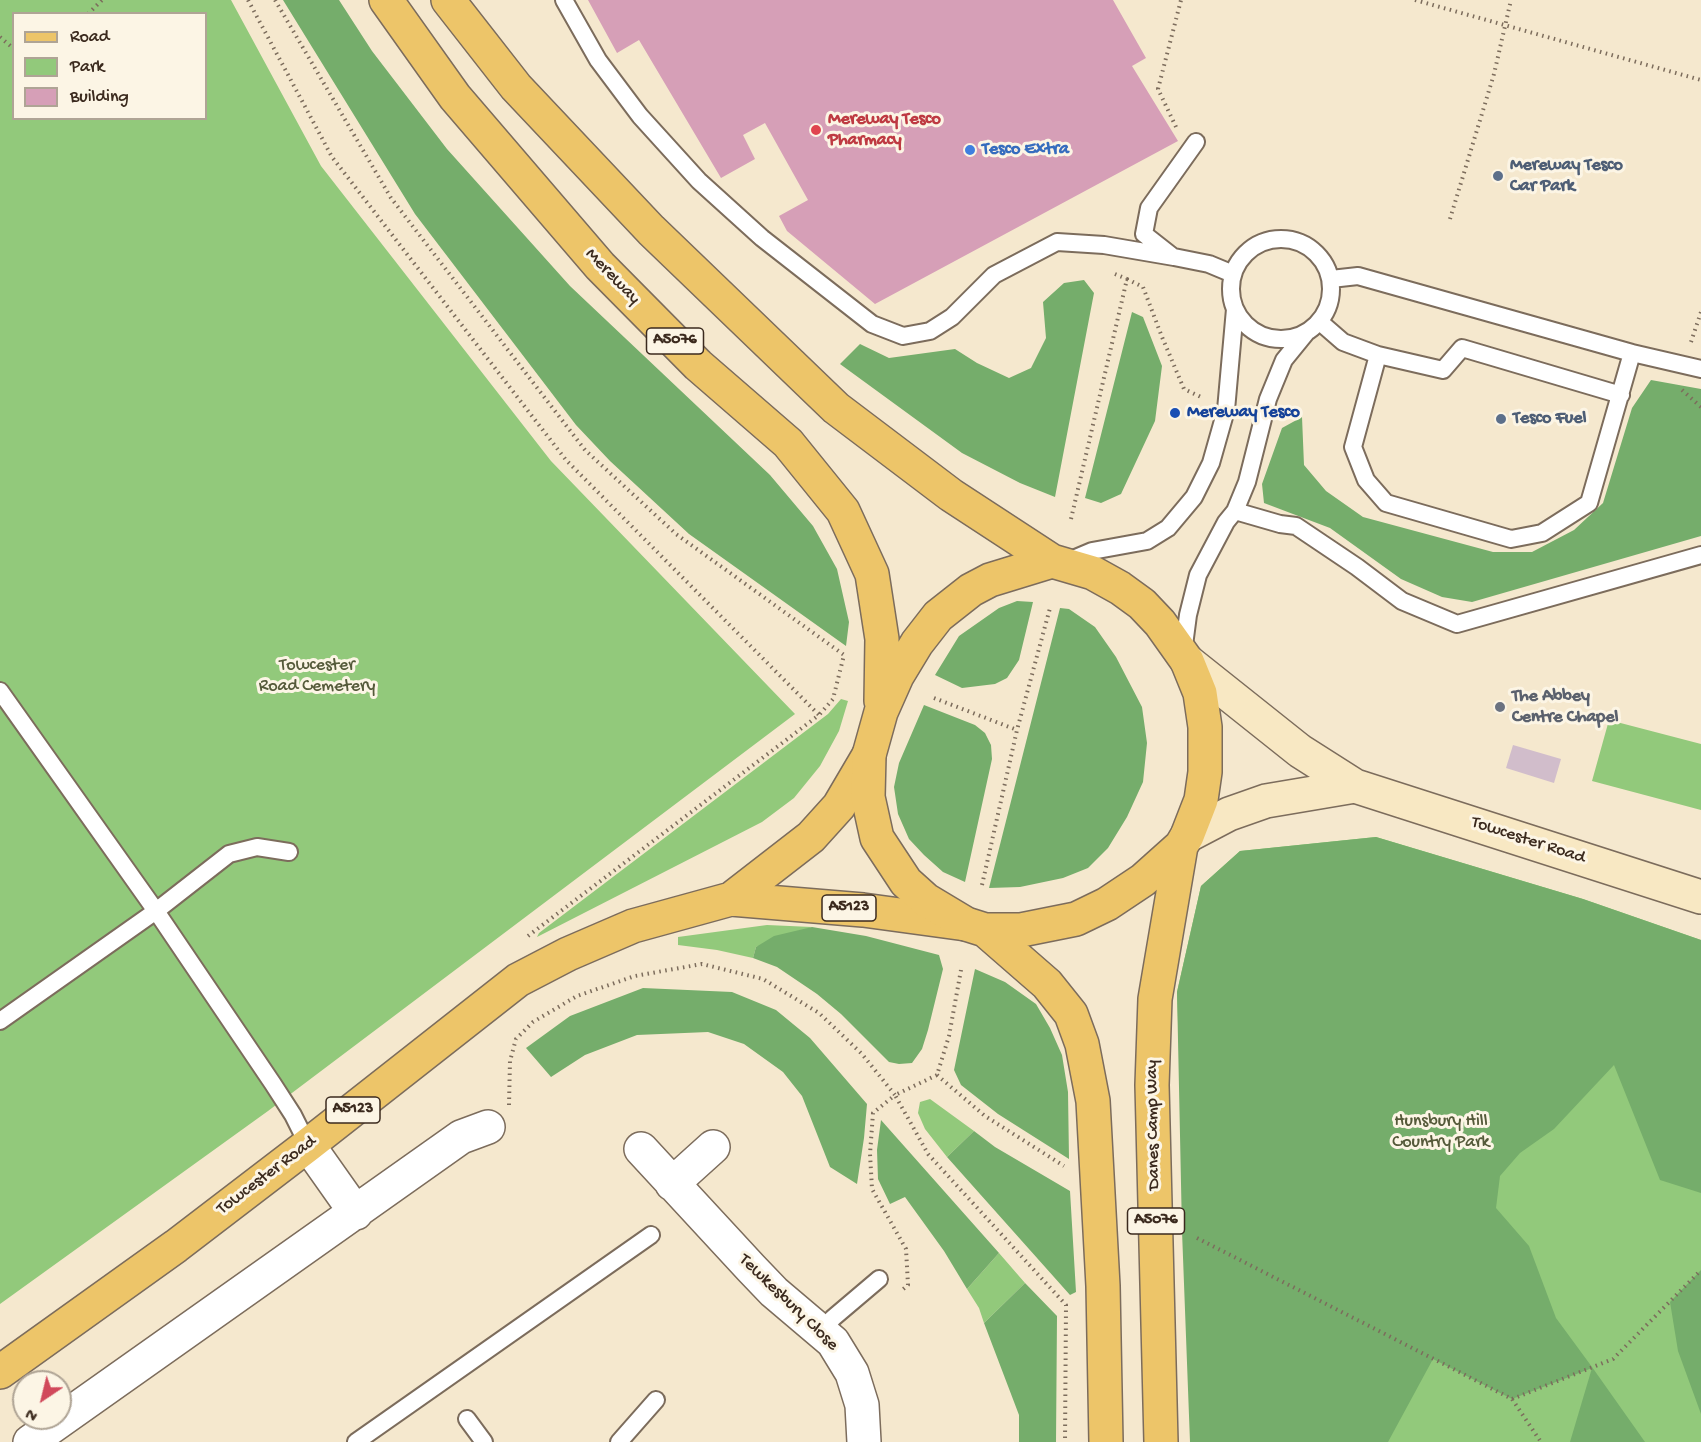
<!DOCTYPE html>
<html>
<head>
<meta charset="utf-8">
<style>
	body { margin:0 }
	#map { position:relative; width:1701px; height:1442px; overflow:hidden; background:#f5e8ce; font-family:"Gochi Hand",sans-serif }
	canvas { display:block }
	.legend { position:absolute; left:12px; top:12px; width:195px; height:108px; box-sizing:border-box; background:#fcf5e5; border:2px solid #afa495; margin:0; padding:8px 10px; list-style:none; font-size:18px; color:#3b2a1e }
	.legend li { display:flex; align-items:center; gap:12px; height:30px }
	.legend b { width:30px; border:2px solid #afa495 }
	.north { position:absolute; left:12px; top:1370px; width:60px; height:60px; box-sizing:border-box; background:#fcf5e5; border:2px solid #afa495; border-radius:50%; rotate:215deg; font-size:16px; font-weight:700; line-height:24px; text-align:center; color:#3b2a1e }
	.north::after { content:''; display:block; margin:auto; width:21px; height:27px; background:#d1495b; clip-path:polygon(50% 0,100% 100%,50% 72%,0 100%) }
</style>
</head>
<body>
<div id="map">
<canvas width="1701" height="1442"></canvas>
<ul class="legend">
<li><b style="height:8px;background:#edc569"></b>Road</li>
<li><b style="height:16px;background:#92c97b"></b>Park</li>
<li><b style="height:16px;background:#d69fb7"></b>Building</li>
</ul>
<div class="north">N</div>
</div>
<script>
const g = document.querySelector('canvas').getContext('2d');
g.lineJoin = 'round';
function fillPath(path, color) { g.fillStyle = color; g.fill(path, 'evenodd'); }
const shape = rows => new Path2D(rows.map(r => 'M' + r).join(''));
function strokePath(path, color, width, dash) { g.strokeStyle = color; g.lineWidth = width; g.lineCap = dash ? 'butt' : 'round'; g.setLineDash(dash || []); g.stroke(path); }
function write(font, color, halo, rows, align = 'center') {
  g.font = font + ' "Gochi Hand",sans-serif'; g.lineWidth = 6; g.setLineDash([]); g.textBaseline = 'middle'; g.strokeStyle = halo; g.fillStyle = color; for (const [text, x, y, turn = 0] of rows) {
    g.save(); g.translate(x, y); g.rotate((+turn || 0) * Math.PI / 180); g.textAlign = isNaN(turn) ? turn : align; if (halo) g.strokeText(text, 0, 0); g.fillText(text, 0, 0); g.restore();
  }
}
fillPath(shape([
	[1513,745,1561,759,1554,783,1506,768]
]), '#d1bdcb');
fillPath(shape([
	[0,0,231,0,321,166,551,461,795,714,268,1111,0,1304],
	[14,14,206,14,206,118,14,118],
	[841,699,848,701,839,731,820,766,794,798,762,822,537,937,539,933,828,714],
	[1609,720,1701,744,1701,810,1592,781],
	[1376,837,1583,899,1701,940,1701,1442,1192,1442,1177,992,1201,886,1240,851],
	[767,925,812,927,756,947,753,958,717,950,678,945,678,937],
	[930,1099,974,1131,947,1157,925,1129,918,1113,920,1102],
	[999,1253,1025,1283,984,1323,979,1308,967,1289]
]), '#92c97b');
fillPath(shape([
	[283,0,339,0,372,51,447,149,570,286,770,475,813,526,837,569,849,622,846,646,689,534,610,461,576,425,415,214],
	[1084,280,1094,293,1055,497,1020,483,962,453,840,364,860,344,889,358,955,349,977,363,1009,378,1031,368,1046,338,1043,302,1064,283],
	[1132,312,1143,317,1162,366,1155,421,1121,494,1101,503,1085,498],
	[1651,380,1701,389,1701,536,1472,602,1442,597,1401,579,1330,528,1264,503,1262,484,1282,428,1302,417,1304,465,1326,491,1363,517,1493,552,1532,552,1574,530,1603,503,1632,408],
	[1017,601,1033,602,1019,660,1007,678,995,684,962,688,935,675,959,636,999,608],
	[1060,608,1069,609,1095,627,1116,657,1142,707,1147,743,1143,782,1127,817,1108,848,1088,868,1063,878,1020,887,989,888],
	[924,705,975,725,985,733,991,745,992,759,965,882,943,872,924,855,909,839,898,814,894,787,899,763],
	[1376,837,1583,899,1701,940,1701,1193,1660,1180,1614,1065,1554,1129,1520,1153,1500,1176,1496,1208,1529,1246,1556,1318,1592,1367,1645,1442,1570,1442,1592,1368,1512,1399,1433,1359,1388,1442,1190,1442,1182,1231,1177,992,1201,886,1240,851],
	[812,927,866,936,939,955,943,969,928,1030,922,1049,912,1063,899,1064,889,1062,841,1014,817,994,777,967,753,958,756,947,774,936],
	[975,969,1005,982,1036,1004,1050,1028,1062,1055,1068,1092,1069,1159,998,1114,961,1085,954,1070],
	[643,988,732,992,776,1010,810,1038,867,1104,864,1138,857,1184,830,1167,802,1096,783,1072,744,1044,708,1032,637,1035,585,1055,551,1077,526,1048,570,1016],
	[881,1120,999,1253,967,1289,944,1251,905,1197,890,1204,878,1179,877,1150],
	[974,1131,995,1147,1070,1191,1076,1292,1070,1295,947,1157],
	[1701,1270,1701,1414,1678,1351,1670,1302],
	[1025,1283,1057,1316,1056,1442,1019,1442,1019,1415,984,1323]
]), '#75ad6b');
fillPath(shape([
	[588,0,1113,0,1146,58,1132,66,1178,141,875,304,787,231,779,216,808,200,765,123,743,135,755,159,721,178,639,40,617,53]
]), '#d69fb7');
const lane = shape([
	[564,0,598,60,640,116,699,181,762,238,872,324,903,336,930,331,952,317,994,275,1057,242,1104,245,1174,257,1209,264,1233,274],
	'1231 289a50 50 0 1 1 100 0a50 50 0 1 1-100 0Z',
	[1172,256,1144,234,1149,208,1196,142],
	[1331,279,1358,276,1632,353,1701,369],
	[1320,322,1343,342,1378,355,1353,447,1366,480,1386,503,1511,539,1542,533,1589,503,1632,353],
	[1378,355,1443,370,1462,348,1621,395],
	[1235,511,1280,524,1296,526,1357,567,1402,601,1457,624,1701,555],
	[1066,562,1092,551,1147,541,1168,528,1194,497,1211,463,1226,410,1235,309],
	[1183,653,1188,615,1198,575,1226,522,1235,511,1247,482,1268,399,1284,360,1306,333],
	[0,691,156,911,229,854,257,847,289,852],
	[0,1021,156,911,273,1084,293,1115,308,1145],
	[821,1332,833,1318,879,1279],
	[467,1419,484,1442],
	[356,1442,651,1235],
	[619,1442,656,1400]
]);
const street = shape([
	[308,1145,356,1213],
	[641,1149,751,1268,774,1292,833,1342,852,1373,862,1405,864,1442],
	[672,1184,713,1147],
	[30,1442,461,1137,488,1127]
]);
const secondary = shape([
	[1187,661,1300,751,1355,786,1701,897],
	[1187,836,1229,814,1266,801,1355,786]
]);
const primary = shape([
	[731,899,811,837,839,806,869,755],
	[0,1372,176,1246,308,1145,518,980,568,954,633,926,731,899,863,910,966,924]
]);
const highway = shape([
	[386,0,455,97,600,266,698,365,788,443,843,511,872,574,882,639,881,701],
	[448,0,516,87,651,230,836,408,951,495,1052,561],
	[1052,561,1093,573,1120,588,1142,604,1160,623,1187,661,1200,693,1205,727,1205,772,1201,800,1187,836,1181,846,1143,880,1107,904,1076,919,1021,930,985,930,966,924,926,900,906,882,877,838,868,797,869,755,881,712,897,676,917,643,938,616,971,590,990,580,1052,561],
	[985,930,1047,984,1071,1014,1082,1044,1093,1101,1103,1286,1106,1442],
	[1161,1442,1152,1085,1155,999,1181,846]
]);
strokePath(lane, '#7c6c5c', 20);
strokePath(street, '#7c6c5c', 36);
strokePath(secondary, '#7c6c5c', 36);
strokePath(primary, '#7c6c5c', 36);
strokePath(highway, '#7c6c5c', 36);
strokePath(shape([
	[248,0,332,157,566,460,819,715,528,936],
	[275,0,391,198,585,450,676,534,844,655,833,699,819,715],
	[1415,0,1701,80],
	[88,14,102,0],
	[0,37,14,49],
	[1176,127,1158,89,1181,0],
	[1450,219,1494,74,1511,0],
	[1127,279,1143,287,1162,337,1184,389,1203,398],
	[1691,342,1701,312],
	[1682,390,1701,407],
	[1071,519,1127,279,1115,274],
	[934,698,1017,730],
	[982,885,1017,730,1050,608],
	[961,970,949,1036,937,1075,895,1095,928,1154,1066,1305,1065,1442],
	[937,1075,985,1116,1064,1166],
	[509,1105,510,1061,516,1039,533,1022,577,996,635,976,702,964,763,979,819,1013,862,1054,895,1095,873,1113,870,1154,872,1189,906,1249,908,1285,901,1291],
	[1197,1238,1512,1399,1541,1442],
	[1512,1399,1613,1359,1701,1270]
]), '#7c6c5c', 4, [1.5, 4.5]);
strokePath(lane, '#fff', 16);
strokePath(street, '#fff', 33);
strokePath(secondary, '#f8e8c3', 33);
strokePath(primary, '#edc569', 33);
strokePath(highway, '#edc569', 33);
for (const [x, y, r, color] of [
	[816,130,6,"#e0444e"],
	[970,150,6,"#3f7fe0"],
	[1498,176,6,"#5c6f8a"],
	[1175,413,6,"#1a4fb4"],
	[1501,419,6,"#5c6f8a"],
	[1500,707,6,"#6b7280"]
]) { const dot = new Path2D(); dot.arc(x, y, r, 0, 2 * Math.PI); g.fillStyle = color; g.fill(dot); strokePath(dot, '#fcf5e5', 2); }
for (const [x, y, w] of [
	[675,341,57],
	[849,908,54],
	[353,1110,54],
	[1156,1221,57]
]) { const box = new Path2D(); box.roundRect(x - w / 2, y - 13, w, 26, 4.5); g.fillStyle = '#fcf5e5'; g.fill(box); strokePath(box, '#3b2a1e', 1.5); }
write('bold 16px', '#3b2a1e', null, [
	["A5076",675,341],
	["A5123",849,908],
	["A5123",353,1110],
	["A5076",1156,1221]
]);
write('bold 18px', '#be3a42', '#fcf5e5', [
	["Mereway Tesco",828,120],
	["Pharmacy",828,141]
], 'left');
write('bold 18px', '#366cbe', '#fcf5e5', [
	["Tesco Extra",982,150]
], 'left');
write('bold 18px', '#4e5e75', '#fcf5e5', [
	["Mereway Tesco",1510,166],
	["Car Park",1510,187],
	["Tesco Fuel",1513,419]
], 'left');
write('18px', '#3b2a1e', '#fcf5e5', [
	["Mereway",612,277,46],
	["Towcester Road",1528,841,18],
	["Danes Camp Way",1154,1125,-91],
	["Towcester Road",267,1176,-37],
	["Tewkesbury Close",788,1303,44]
]);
write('bold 18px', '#164399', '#fcf5e5', [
	["Mereway Tesco",1187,413]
], 'left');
write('18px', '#555a3a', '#fcf5e5', [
	["Towcester",317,666],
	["Road Cemetery",317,687],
	["Hunsbury Hill",1441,1122],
	["Country Park",1441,1143]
]);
write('bold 18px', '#5b616d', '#fcf5e5', [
	["The Abbey",1512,697],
	["Centre Chapel",1512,718]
], 'left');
</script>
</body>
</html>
